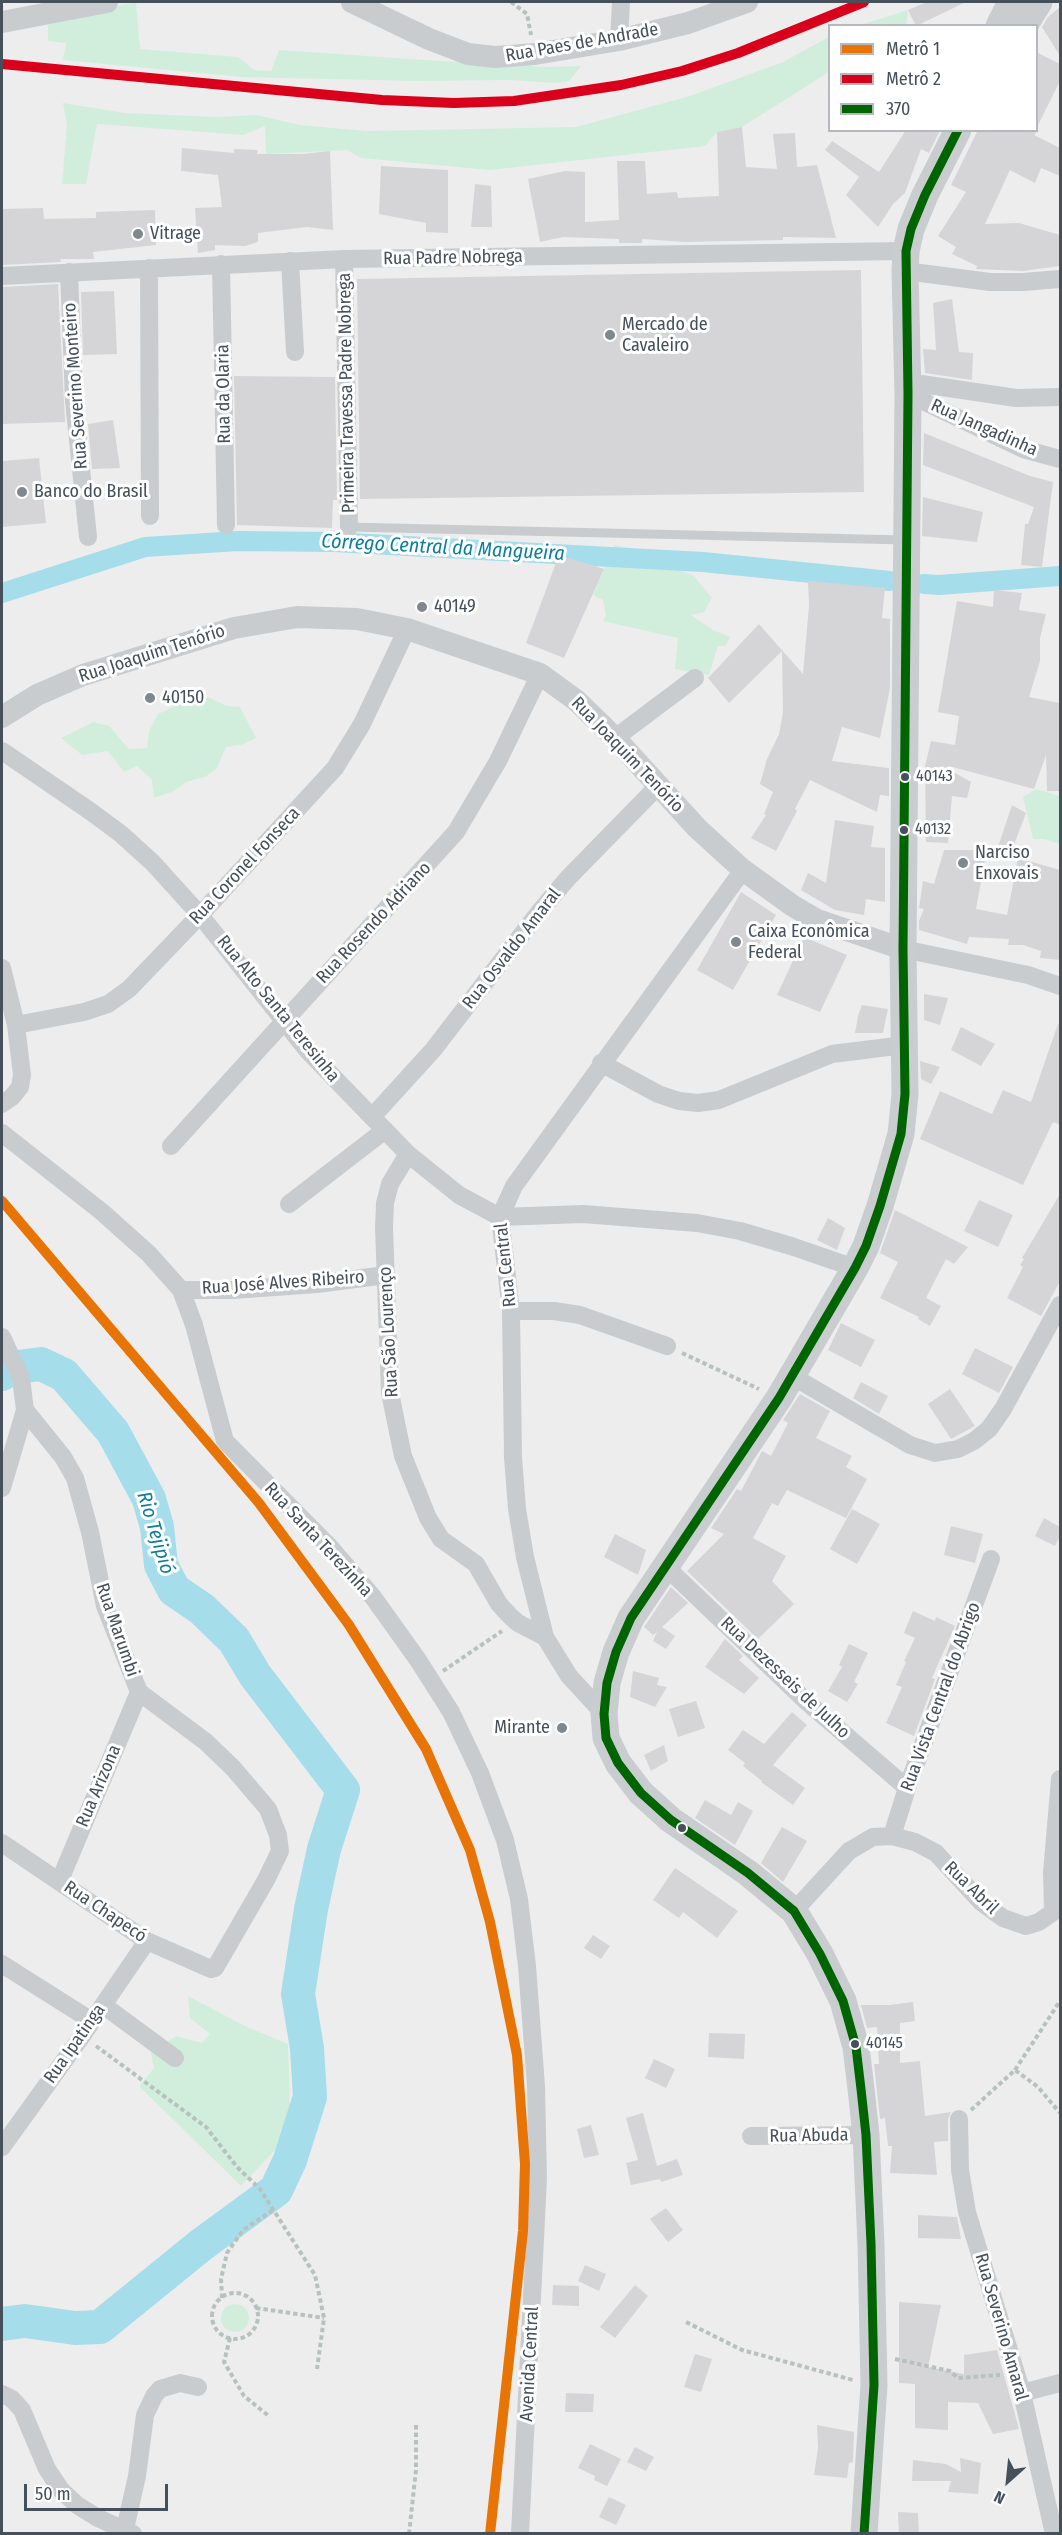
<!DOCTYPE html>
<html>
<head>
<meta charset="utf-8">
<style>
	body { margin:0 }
	#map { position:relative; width:1062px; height:2535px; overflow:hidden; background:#eeeded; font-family:"Fira Sans Condensed",sans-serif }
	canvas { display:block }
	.frame { position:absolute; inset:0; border:3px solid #45505a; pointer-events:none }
	.legend { position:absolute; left:828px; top:24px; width:210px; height:108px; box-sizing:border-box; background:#fff; border:2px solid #b5b9bd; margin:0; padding:8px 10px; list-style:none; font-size:18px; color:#45505a }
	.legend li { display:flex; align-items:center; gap:12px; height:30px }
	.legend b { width:30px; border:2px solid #b5b9bd }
	.north { position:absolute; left:978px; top:2451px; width:60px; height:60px; -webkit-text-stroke:4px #fff; paint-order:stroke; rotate:207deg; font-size:16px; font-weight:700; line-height:24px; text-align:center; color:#45505a }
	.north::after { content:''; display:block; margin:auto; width:21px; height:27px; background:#45505a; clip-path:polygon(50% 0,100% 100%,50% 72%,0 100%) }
	.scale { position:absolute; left:24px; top:2484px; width:144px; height:27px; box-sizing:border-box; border:3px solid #45505a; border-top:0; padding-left:8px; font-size:18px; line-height:21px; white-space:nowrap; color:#45505a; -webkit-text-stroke:4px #fff; paint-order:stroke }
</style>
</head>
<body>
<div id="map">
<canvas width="1062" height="2535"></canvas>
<div class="frame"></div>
<ul class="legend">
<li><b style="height:8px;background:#e77405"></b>Metrô 1</li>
<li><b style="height:8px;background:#d9001c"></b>Metrô 2</li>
<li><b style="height:8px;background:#006400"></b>370</li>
</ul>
<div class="north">N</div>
<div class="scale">50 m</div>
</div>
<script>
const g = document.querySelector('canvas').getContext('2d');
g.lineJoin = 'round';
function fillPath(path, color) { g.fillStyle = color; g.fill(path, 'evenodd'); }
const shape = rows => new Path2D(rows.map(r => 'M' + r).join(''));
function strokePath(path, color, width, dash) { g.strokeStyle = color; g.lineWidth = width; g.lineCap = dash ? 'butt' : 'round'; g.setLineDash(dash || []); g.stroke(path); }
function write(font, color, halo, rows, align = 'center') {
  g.font = font + ' "Fira Sans Condensed",sans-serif'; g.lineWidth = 6; g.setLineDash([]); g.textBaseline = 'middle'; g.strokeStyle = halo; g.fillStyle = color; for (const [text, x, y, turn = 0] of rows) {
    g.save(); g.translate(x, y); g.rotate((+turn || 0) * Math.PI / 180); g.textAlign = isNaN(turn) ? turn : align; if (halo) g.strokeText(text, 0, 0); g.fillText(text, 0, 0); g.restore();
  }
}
fillPath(shape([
	[136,2,140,49,238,57,254,70,271,71,279,50,425,60,548,67,581,66,569,81,555,83,511,80,416,81,241,77,63,60,66,43,48,41,48,21],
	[908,10,906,25,860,25],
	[829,37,829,72,742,127,717,132,705,146,490,170,361,158,347,150,266,154,265,126,243,135,97,124,86,184,62,184,67,125,63,103,125,113,217,117,257,115,299,125,367,131,576,127,690,96,783,62],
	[614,545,654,553,675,568,694,576,712,598,704,612,691,615,713,630,730,637,725,646,718,646,709,675,675,669,678,638,603,621,606,615,603,600,593,595],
	[208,697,227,706,240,707,256,738,241,745,226,747,217,768,205,777,186,782,174,791,154,798,152,780,137,766,124,772,108,751,82,755,61,738,94,722,109,726,129,749,147,748,149,731,158,714,175,706],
	[1036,789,1060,796,1060,844,1044,839,1033,839,1023,797],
	[188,1996,247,2027,288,2044,290,2107,280,2145,241,2186,139,2086,154,2068,151,2053,176,2036,202,2043,210,2034,190,2018],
	'221 2318a14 14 0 1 1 28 0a14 14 0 1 1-28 0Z'
]), '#d1eedc');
strokePath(shape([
	[924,584,939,585,1060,576],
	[2,593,145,547,238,541,333,542,703,562,890,581]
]), '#a6ddeb', 20);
strokePath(shape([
	[2,1374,10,1368,41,1364,64,1375,113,1432,149,1499,157,1527,161,1565,174,1590,202,1609,234,1640,255,1675,343,1790,324,1849,311,1909,298,1994,307,2048,310,2097,290,2160,276,2190,201,2245,100,2327,75,2328,25,2321,2,2324]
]), '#a6ddeb', 34);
fillPath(shape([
	[927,2,966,2,916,26,908,10],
	[1060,7,1060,56,1042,27,1048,17],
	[1036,52,1060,64,1060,81,1036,129],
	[742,127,746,167,777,169,773,134,795,133,797,167,817,165,836,238,783,237,783,240,685,242,642,239,642,243,619,243,619,239,563,237,540,242,528,179,565,171,585,172,585,222,619,220,617,161,645,161,647,194,677,192,678,198,719,196,717,132],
	[906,130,940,130,929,153,921,149,905,193,893,204,878,227,846,195,859,177,825,150,832,141,879,172],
	[978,130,1038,130,1034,135,1060,148,1060,176,1041,168,1035,183,1010,170,985,224,1019,223,1060,235,1060,266,1023,271,976,269,977,266,952,254,956,247,938,236,966,192,951,185],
	[182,148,234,153,234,149,258,150,257,154,303,154,330,151,333,230,307,227,258,233,258,242,245,246,215,245,215,250,198,253,195,208,222,207,218,175,181,171],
	[381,166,448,170,448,233,426,232,426,223,379,214],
	[475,184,491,186,492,227,471,227],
	[43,208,44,219,96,218,96,212,155,210,156,245,93,252,94,259,60,259,61,262,2,265,2,209],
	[861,270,864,492,360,499,357,279],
	[58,284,65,422,2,424,2,287],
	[114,291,117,354,83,355,81,292],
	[952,299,959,352,973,353,972,380,925,373,923,349,936,350,933,303],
	[234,376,335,377,337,500,333,500,332,528,237,525],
	[113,420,120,468,92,469,88,424],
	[924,433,1030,476,1053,482,1042,567,1021,565,1025,524,1028,524,1034,507,923,465],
	[39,458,46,523,2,527,2,461],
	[923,497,983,512,977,542,922,536],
	[559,555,604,569,564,658,526,643],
	[808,581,885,588,882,618,890,619,890,688,880,738,842,727,832,761,889,768,889,796,880,795,877,812,810,780,795,809,797,811,776,851,751,838,766,815,764,814,773,792,760,784,767,759,779,734,783,712,782,651,729,703,708,678,759,624,803,674,809,606],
	[994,590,1022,593,1019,610,1046,614,1040,638,1040,661,1029,697,1060,703,1060,791,1047,791,1046,755,1034,789,949,766,948,769,971,782,967,798,952,796,948,843,926,842,925,766,931,741,955,745,959,716,938,712,957,601,993,607],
	[1012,805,1026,813,1011,853,997,850],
	[835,820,874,826,871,847,885,848,885,902,866,899,864,915,835,910,801,890,808,873,826,883],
	[944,850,987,850,976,909,1007,915,1018,858,1060,870,1060,960,1040,958,1041,951,1023,945,1008,945,1009,939,969,937,967,944,919,930,919,921,924,909,919,908,923,881,934,884],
	[741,892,776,915,733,990,697,970],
	[804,937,847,955,820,1012,777,995],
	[924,994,948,998,940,1025,924,1020],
	[862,1005,888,1009,883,1033,855,1033,858,1016],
	[1058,1024,1060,1025,1060,1125,1053,1122,1023,1185,920,1139,940,1091,992,1114,1003,1090,1031,1102],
	[961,1027,995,1044,981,1066,951,1050],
	[920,1061,940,1067,931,1084,921,1079],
	[1060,1194,1060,1281,1041,1316,1007,1298,1023,1267,1020,1265,1024,1259,1022,1258],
	[979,1200,1013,1215,998,1247,964,1231],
	[895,1210,968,1247,954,1264,946,1259,926,1298,941,1306,930,1326,918,1319,919,1317,880,1298,898,1262,880,1253],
	[828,1218,845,1228,837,1250,817,1240],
	[841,1323,875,1340,861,1367,828,1350],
	[975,1348,1013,1367,999,1393,962,1374],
	[861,1382,888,1396,879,1414,853,1398],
	[950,1389,975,1426,951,1439,928,1404],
	[800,1394,830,1411,816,1438,852,1456,846,1467,867,1479,846,1518,787,1490,778,1506,772,1503,753,1538,786,1556,772,1581,794,1604,758,1639,687,1571,724,1534,711,1528,737,1489,741,1491,762,1451,771,1456,788,1423,783,1420],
	[852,1509,880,1524,857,1564,830,1549],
	[1044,1518,1060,1527,1060,1536,1055,1546,1035,1536],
	[951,1526,983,1534,975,1563,944,1555],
	[615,1534,646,1550,638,1575,604,1557],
	[671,1587,688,1603,662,1627,675,1636,666,1649,653,1641,657,1632,653,1635,644,1627],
	[913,1611,935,1621,936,1617,955,1626,932,1678,935,1679,914,1736,886,1723,902,1687,896,1685,906,1662,904,1661,915,1638,904,1633],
	[725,1639,743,1656,739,1660,759,1678,744,1694,705,1667],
	[849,1644,868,1653,854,1682,858,1684,847,1702,828,1691,842,1667,839,1665],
	[633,1671,659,1678,657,1685,667,1687,655,1707,630,1697],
	[696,1701,705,1728,678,1737,669,1709],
	[792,1712,807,1725,773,1765,805,1788,793,1805,761,1782,762,1781,743,1766,745,1763,728,1750,743,1730,764,1744],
	[664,1745,668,1761,651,1771,644,1755],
	[705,1800,731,1815,738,1802,753,1811,735,1845,695,1818],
	[782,1827,807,1841,783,1882,761,1863],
	[675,1868,738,1911,717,1938,683,1912,679,1918,653,1900],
	[593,1935,610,1946,601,1959,584,1948],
	[913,2002,915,2021,900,2023,900,2063,920,2061,925,2116,951,2112,948,2119,948,2141,934,2142,937,2175,890,2173,892,2146,888,2146,885,2118,880,2119,874,2064,879,2064,877,2027,867,2028,861,2005,890,2005],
	[709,2033,745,2034,744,2059,708,2057],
	[654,2059,675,2069,666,2088,645,2078],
	[643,2113,657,2166,677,2159,683,2175,661,2182,660,2179,631,2185,626,2163,638,2160,626,2118],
	[591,2125,599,2155,584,2158,577,2129],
	[666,2208,683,2230,668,2242,650,2219],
	[918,2215,957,2217,961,2239,918,2238],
	[585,2265,606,2274,599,2291,578,2281],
	[553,2285,579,2286,579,2306,552,2305],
	[635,2285,648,2296,615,2338,600,2327],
	[899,2302,941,2305,928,2367,964,2374,964,2355,997,2350,1019,2429,993,2434,978,2403,948,2402,948,2430,915,2428,915,2384,899,2383],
	[695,2354,712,2359,701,2392,684,2387],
	[566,2393,594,2394,593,2412,565,2412],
	[817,2425,854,2432,853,2462,849,2463,847,2478,814,2475,818,2448],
	[590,2444,621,2459,607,2486,594,2480,595,2476,578,2468],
	[635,2447,654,2457,646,2471,627,2462],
	[960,2458,981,2463,978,2494,948,2492,951,2481,912,2481,913,2460,946,2464,961,2472],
	[609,2497,626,2505,616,2525,599,2517],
	[898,2512,918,2513,919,2534,899,2534]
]), '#d5d5d7');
strokePath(shape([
	[511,2,527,14,531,35],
	[682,1353,759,1389],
	[443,1671,502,1631],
	[96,2046,206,2127,237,2167,260,2189,315,2275,324,2318,317,2369],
	[1015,2070,1060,2001],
	[971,2110,1015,2070,1038,2087,1060,2113],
	'212 2316a23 23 0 1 1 46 0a23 23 0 1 1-46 0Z',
	[222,2298,221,2279,227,2253,243,2230,273,2210],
	[256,2308,324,2318],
	[686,2322,742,2350,853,2380],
	[230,2338,224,2362,244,2396,270,2417],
	[895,2359,950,2371,958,2378,1000,2375],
	[409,2534,416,2470,416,2424]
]), '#b7c2bf', 4, [4.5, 3]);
strokePath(shape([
	[349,527,905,540]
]), '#c9ccce', 9);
strokePath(shape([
	[619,40,621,2],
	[344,259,349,527],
	[290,261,295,352],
	[221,264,226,525],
	[149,268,150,516],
	[905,271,990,282,1023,282,1060,279],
	[69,272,74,401,88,537],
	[2,276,344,259,906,251],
	[908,382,1016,398,1060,397],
	[908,394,1023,449,1060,459],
	[615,738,695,678],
	[2,751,90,811,121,834,153,863,200,915,307,1050,408,1154,459,1195,500,1217,583,1214,697,1223,740,1231,791,1246,855,1268],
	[903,949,1028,975,1060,986],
	[2,968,16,1025,22,1075,20,1087,12,1097,2,1104],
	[16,1025,84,1012,108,1004,129,989,200,915,335,768,362,724,407,629],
	[601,1063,658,1094,679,1101,698,1103,719,1100,832,1054,904,1045],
	[372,1117,433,1050,540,911,568,878,658,786],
	[2,1133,102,1212,149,1254,181,1290,194,1325,225,1441,328,1545,373,1597,418,1660,451,1712,480,1773,505,1840,519,1899,527,1966,536,2086,538,2179,520,2534],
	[171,1146,456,832,498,761,540,674],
	[408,1154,390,1184,385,1203,384,1227,390,1393,403,1456,428,1518,441,1539,476,1564,499,1604,510,1616,518,1623,545,1637],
	[289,1204,385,1130],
	[181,1290,233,1290,317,1284,386,1275],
	[511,1311,554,1311,580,1315,667,1346],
	[2,1337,21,1378,25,1410,63,1457,75,1478,90,1532,105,1606,139,1692,206,1742,233,1768,268,1809,278,1835,280,1851,266,1880,215,1968,211,1969,147,1941,2,1843],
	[792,1376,910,1445,935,1453,958,1449,974,1441,989,1429,1003,1409,1060,1305],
	[2,1488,25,1410],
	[665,1566,807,1702,907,1788],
	[604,1714,569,1676,545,1637,525,1557,517,1509,513,1457,511,1311,500,1217,514,1186,743,870],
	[892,1836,907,1788,991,1559],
	[60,1880,139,1692],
	[794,1911,849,1851,873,1837,892,1836,915,1842,936,1853,981,1902,1003,1918,1026,1926,1039,1922,1060,1907],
	[1053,1911,1052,1873,1060,1779],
	[2,1964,92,2021],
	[103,2005,175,2058],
	[959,2119,960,2170,967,2212,1022,2393,1054,2534],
	[751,2136,866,2135],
	[2,2147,82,2036,147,1941],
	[1022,2393,1060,2383],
	[2,2394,12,2399,22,2410,47,2469,61,2490,77,2505,98,2518,133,2534],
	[125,2529,137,2476,145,2415,154,2396,160,2389,180,2383,198,2387]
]), '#c9ccce', 18);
strokePath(shape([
	[352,2,429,39,468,54,495,57,535,54,619,40,688,23,747,2],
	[2,22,107,2],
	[2,717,37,695,83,675,234,628,297,617,357,619,407,629,540,674,577,701,615,738,697,828,743,870,793,906,817,920,903,949]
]), '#c9ccce', 22);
strokePath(shape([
	[999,26,1011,2],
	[1024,26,1039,2],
	[864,2534,874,2385,871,2244,866,2135,861,2089,856,2047,843,2001,820,1954,794,1911,748,1873,671,1820,641,1793,618,1763,606,1738,604,1714,607,1683,616,1652,631,1618,779,1398,855,1268,866,1246,880,1206,901,1134,905,1094,903,949,908,394,905,271,906,251,911,229,925,195,958,130]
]), '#c9cdd0', 27);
strokePath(shape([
	[864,2534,874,2385,871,2244,866,2135,861,2089,856,2047,843,2001,820,1954,794,1911,748,1873,671,1820,641,1793,618,1763,606,1738,604,1714,607,1683,616,1652,631,1618,779,1398,855,1268,866,1246,880,1206,901,1134,905,1094,903,949,908,394,906,251,911,229,925,195,958,130]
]), '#006400', 9);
strokePath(shape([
	[2,1201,259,1503,349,1625,426,1749,470,1850,490,1922,517,2055,525,2164,523,2231,490,2534]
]), '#e77405', 10);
strokePath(shape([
	[2,64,382,100,454,103,514,101,621,85,682,71,738,53,864,2]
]), '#d9001c', 10);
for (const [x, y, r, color] of [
	[138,234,6,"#80878d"],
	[610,335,6,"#80878d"],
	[22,492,6,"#80878d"],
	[422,607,6,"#80878d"],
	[150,698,6,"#80878d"],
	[905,777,5,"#45505a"],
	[904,830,5,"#45505a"],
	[963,863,6,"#80878d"],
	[736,942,6,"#80878d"],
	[562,1728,6,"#80878d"],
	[682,1828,5,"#45505a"],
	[855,2044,5,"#45505a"]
]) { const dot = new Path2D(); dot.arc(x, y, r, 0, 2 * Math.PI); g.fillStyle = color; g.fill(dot); strokePath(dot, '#fff', 2); }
write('16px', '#45505a', '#fff', [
	["40143",916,777],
	["40132",915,830],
	["40145",866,2044]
], 'left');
write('18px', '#45505a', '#fff', [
	["Rua Paes de Andrade",582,43,-10],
	["Rua Padre Nobrega",453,258,-1],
	["Rua Severino Monteiro",76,386,-94],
	["Primeira Travessa Padre Nobrega",347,393,-91],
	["Rua da Olaria",224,394,-91],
	["Rua Jangadinha",984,428,24],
	["Rua Joaquim Tenório",152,654,-18],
	["Rua Joaquim Tenório",627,755,46],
	["Rua Coronel Fonseca",245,866,-47],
	["Rua Rosendo Adriano",374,923,-47],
	["Rua Osvaldo Amaral",512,949,-52],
	["Rua Alto Santa Teresinha",278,1009,51],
	["Rua Central",506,1265,-96],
	["Rua José Alves Ribeiro",283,1283,-4],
	["Rua São Lourenço",389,1332,-93],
	["Rua Santa Terezinha",318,1540,47],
	["Rua Marumbi",117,1630,71],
	["Rua Dezesseis de Julho",785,1678,43],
	["Rua Vista Central do Abrigo",941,1697,-70],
	["Rua Arizona",99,1786,-67],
	["Rua Abril",971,1888,44],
	["Rua Chapecó",105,1912,34],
	["Rua Ipatinga",75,2044,-55],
	["Rua Abuda",809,2136,-1],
	["Rua Severino Amaral",1001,2327,74],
	["Avenida Central",530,2364,-87]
]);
write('18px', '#45505a', '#fff', [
	["Vitrage",150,234],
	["Mercado de",622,325],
	["Cavaleiro",622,346],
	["Banco do Brasil",34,492],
	["40149",434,607],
	["40150",162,698],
	["Narciso",975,853],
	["Enxovais",975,874],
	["Caixa Econômica",748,932],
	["Federal",748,953],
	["Mirante",550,1728,"right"]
], 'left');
write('italic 20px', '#0d7f9d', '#fff', [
	["Córrego Central da Mangueira",443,548,3],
	["Rio Tejipió",155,1533,73]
]);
</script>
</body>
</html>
